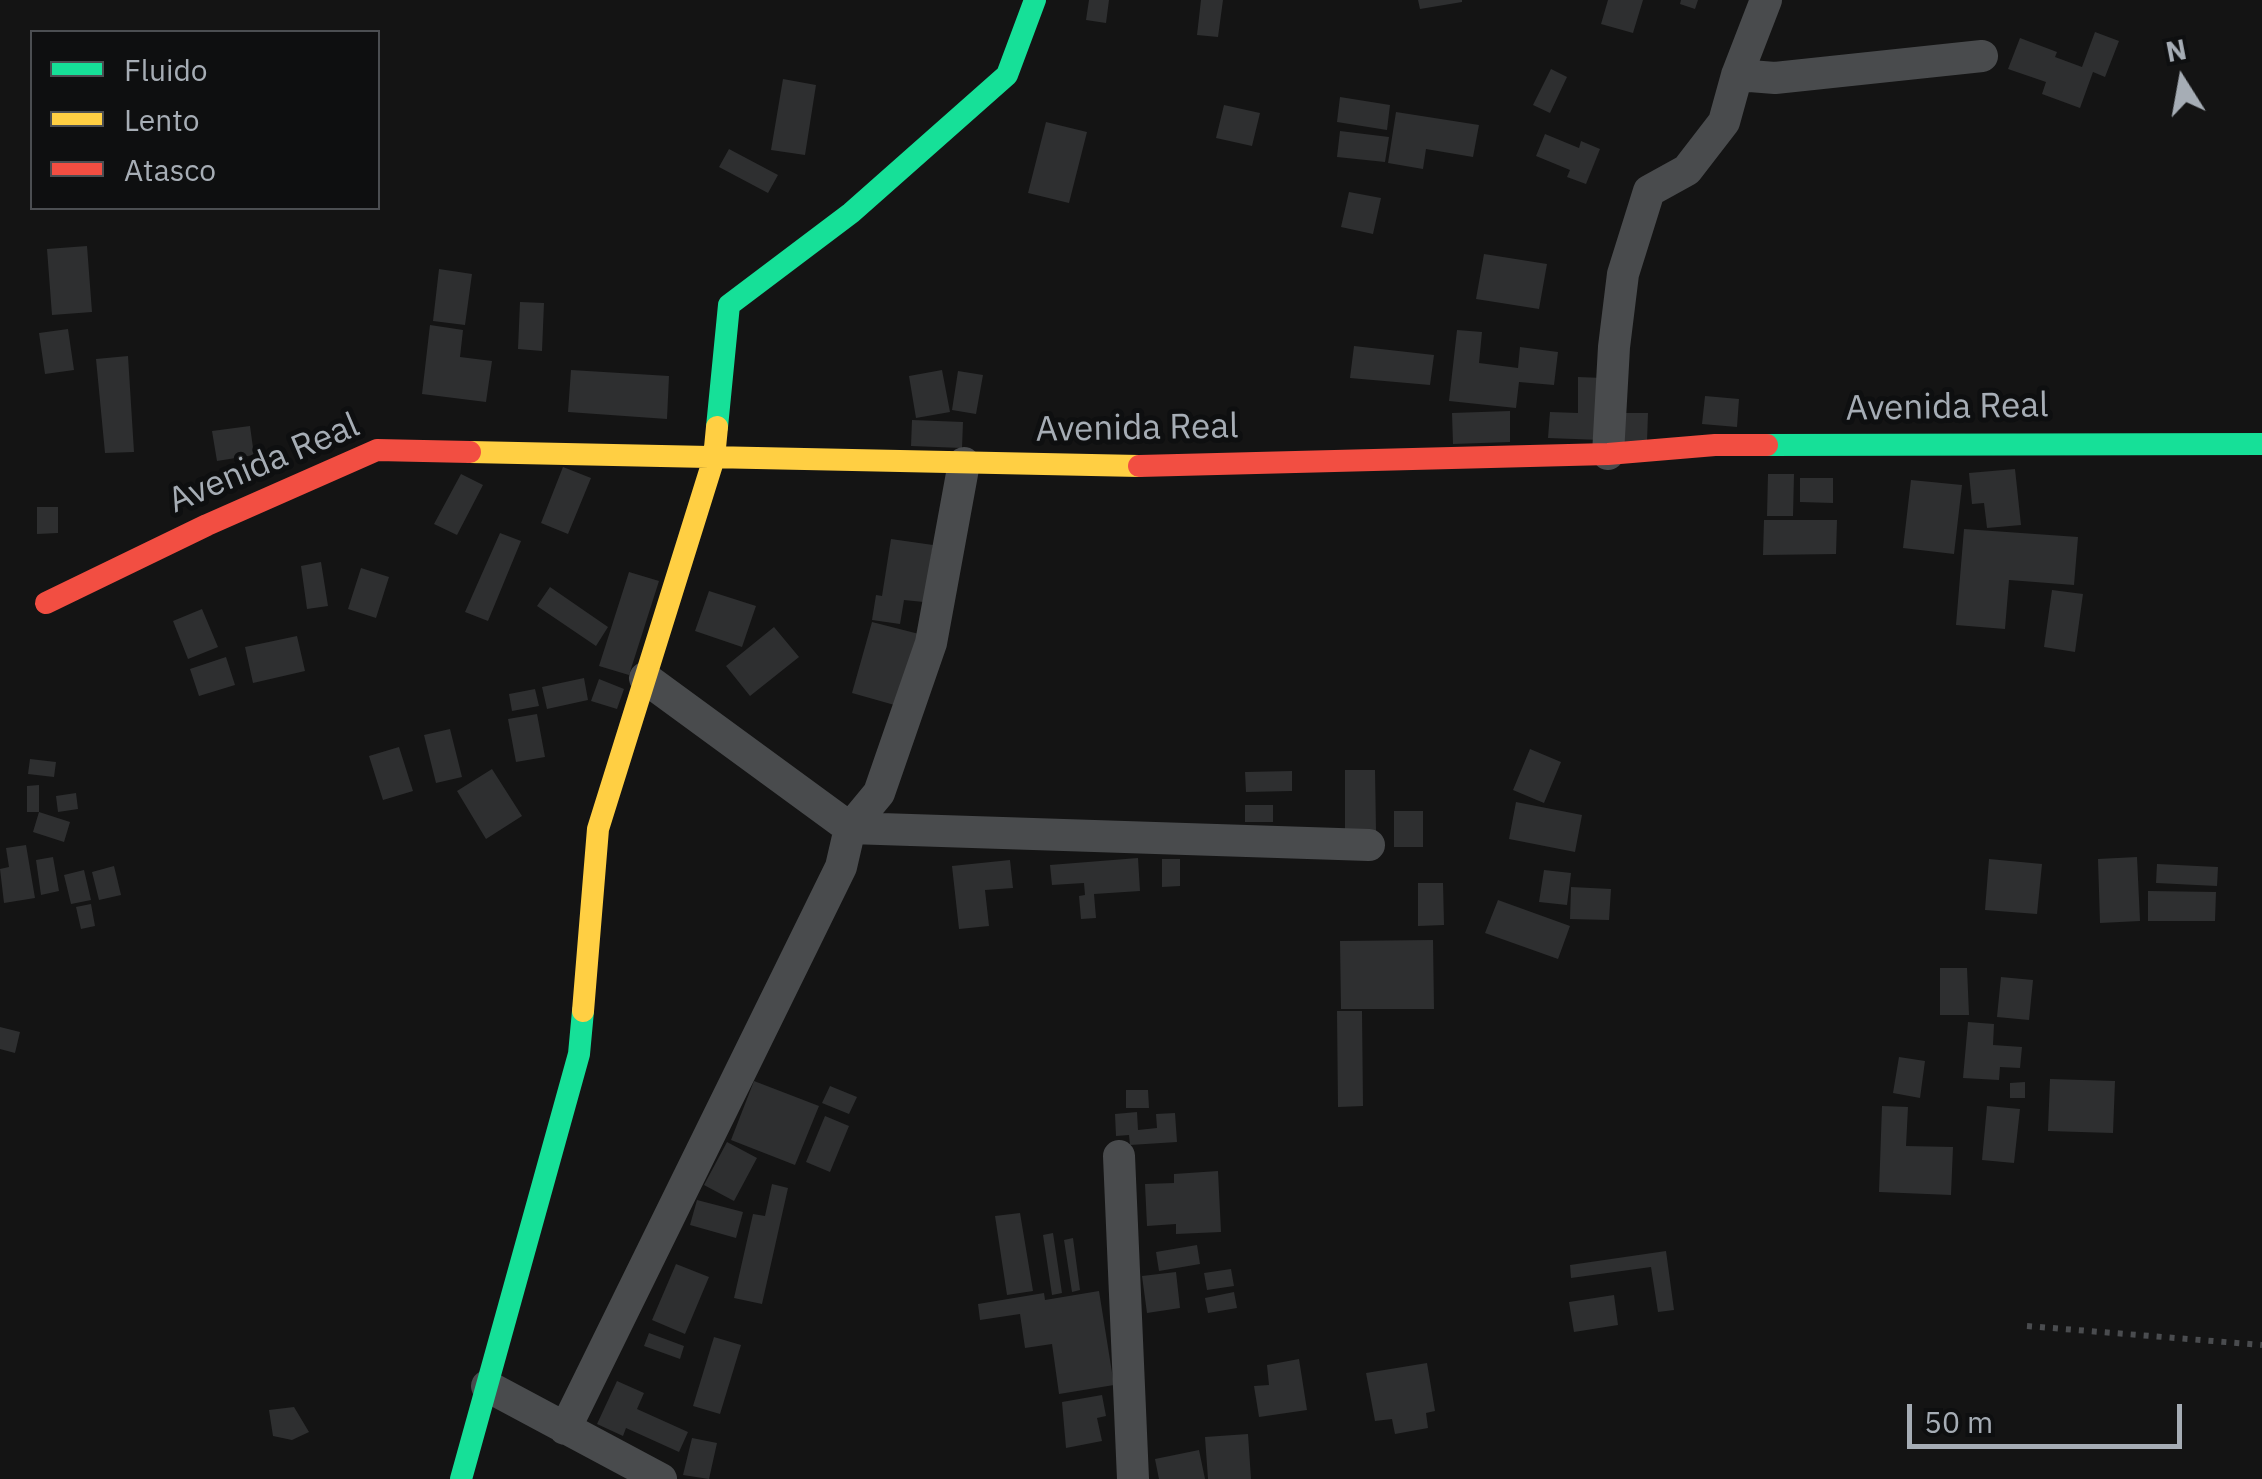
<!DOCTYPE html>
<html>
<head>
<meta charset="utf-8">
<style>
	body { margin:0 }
	#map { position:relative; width:2262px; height:1479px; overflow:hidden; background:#141414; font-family:"IBM Plex Sans",sans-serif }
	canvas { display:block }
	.legend { position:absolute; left:30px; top:30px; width:350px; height:180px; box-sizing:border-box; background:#0e0f10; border:2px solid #4b4e52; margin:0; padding:12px 18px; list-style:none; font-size:30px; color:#a6adb5 }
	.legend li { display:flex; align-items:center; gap:20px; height:50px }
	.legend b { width:50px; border:2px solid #4b4e52 }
	.north { position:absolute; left:2132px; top:30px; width:100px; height:100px; -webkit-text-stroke:8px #0e0f10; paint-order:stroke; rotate:349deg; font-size:28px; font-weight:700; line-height:40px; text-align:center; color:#a6adb5 }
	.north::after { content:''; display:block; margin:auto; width:35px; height:45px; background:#a6adb5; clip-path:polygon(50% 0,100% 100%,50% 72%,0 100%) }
	.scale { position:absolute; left:1907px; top:1404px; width:275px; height:45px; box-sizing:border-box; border:5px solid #a6adb5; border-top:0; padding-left:12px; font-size:30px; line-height:35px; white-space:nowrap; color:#a6adb5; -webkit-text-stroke:8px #0e0f10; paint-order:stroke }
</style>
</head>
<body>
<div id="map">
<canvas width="2262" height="1479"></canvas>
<ul class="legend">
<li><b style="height:12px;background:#16e098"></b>Fluido</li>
<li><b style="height:12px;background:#ffcf43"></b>Lento</li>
<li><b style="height:12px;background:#f24e42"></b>Atasco</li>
</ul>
<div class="north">N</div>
<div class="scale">50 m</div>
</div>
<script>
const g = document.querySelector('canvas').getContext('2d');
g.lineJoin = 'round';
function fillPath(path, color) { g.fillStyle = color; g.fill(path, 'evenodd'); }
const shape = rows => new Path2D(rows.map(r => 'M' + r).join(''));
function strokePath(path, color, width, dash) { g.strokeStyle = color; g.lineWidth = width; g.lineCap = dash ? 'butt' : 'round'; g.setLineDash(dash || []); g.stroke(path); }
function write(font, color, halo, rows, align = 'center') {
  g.font = font + ' "IBM Plex Sans",sans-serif'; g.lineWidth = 10; g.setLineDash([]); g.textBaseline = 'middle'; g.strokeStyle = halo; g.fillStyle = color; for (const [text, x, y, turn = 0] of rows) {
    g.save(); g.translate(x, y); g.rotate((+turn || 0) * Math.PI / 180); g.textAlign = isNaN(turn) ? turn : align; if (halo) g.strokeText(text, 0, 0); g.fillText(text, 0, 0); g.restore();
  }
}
fillPath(shape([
	[1089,0,1109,0,1106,23,1086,20],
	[1201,0,1223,0,1218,37,1197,35],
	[1418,0,1462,0,1462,2,1420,9],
	[1608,0,1643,0,1633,33,1601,24],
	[1681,0,1698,0,1695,9,1680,4],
	[2095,32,2119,41,2105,77,2093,72,2080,108,2042,94,2046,82,2008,69,2020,38,2057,52,2055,57,2082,67],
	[1551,69,1567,77,1550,113,1533,105],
	[783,79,816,85,805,155,771,150],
	[1340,97,1390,105,1387,130,1337,122],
	[1224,105,1260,113,1252,146,1216,138],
	[1396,112,1479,125,1473,157,1426,149,1423,169,1388,163],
	[1046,122,1087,132,1069,203,1028,193],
	[1340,131,1389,137,1385,162,1337,157],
	[1545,134,1579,148,1581,141,1600,149,1586,184,1567,177,1570,170,1536,156],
	[729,149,778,175,768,193,719,167],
	[1349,192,1381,198,1373,234,1341,227],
	[87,246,92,312,52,315,47,249],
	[1484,254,1547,264,1539,309,1476,299],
	[439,269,472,274,465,325,433,321],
	[520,302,544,303,542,351,518,349],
	[430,325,463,330,460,357,492,361,486,402,422,394],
	[68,329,74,370,45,374,39,333],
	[1457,330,1482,332,1479,363,1518,368,1520,347,1558,352,1554,385,1519,382,1516,408,1449,401],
	[1354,346,1434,355,1430,385,1350,378],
	[128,356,134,452,105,453,96,359],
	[571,370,669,376,667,419,568,412],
	[942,370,950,412,916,418,909,376],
	[958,371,983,375,976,414,952,410],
	[1578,377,1603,378,1601,440,1548,438,1550,412,1578,413],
	[1705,396,1739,399,1737,427,1702,424],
	[1510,411,1510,442,1453,444,1452,413],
	[1619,413,1648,413,1647,442,1619,442],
	[912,420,963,422,962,448,911,446],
	[250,426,254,455,217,461,212,431],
	[563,467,591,478,568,534,541,523],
	[2015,469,2021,525,1987,528,1984,503,1972,504,1969,473],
	[461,474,483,485,457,535,434,524],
	[1768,474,1794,474,1793,516,1767,516],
	[1800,478,1833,478,1833,503,1800,502],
	[1911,480,1962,485,1954,554,1903,548],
	[37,507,58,507,58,533,37,534],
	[1764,520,1837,520,1836,554,1763,555],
	[1964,529,2078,537,2074,585,2009,580,2005,629,1956,625],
	[500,533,521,541,488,621,465,612],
	[891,539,933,545,924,602,904,600,900,624,872,620,876,595,882,596],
	[321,562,328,606,307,609,301,566],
	[361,568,389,577,376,618,348,609],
	[629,572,659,581,629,675,599,666],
	[550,587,608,627,596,646,537,606],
	[2052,590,2083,594,2075,652,2044,647],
	[709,591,756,606,742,647,695,631],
	[202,609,218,647,188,659,173,621],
	[872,622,919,634,898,706,852,693],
	[774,627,799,657,750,696,726,666],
	[297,636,305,671,253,683,245,647],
	[226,657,235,685,199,696,190,669],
	[584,678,588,700,547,709,542,687],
	[599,679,624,689,617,709,591,701],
	[535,689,539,706,512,711,509,694],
	[537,714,545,757,516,762,508,719],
	[450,729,462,777,436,783,424,735],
	[399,747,413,791,383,800,369,756],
	[1530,749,1561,762,1544,803,1513,790],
	[30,759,56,762,54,777,28,774],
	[492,769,522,816,486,839,457,791],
	[1345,770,1375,770,1376,831,1345,831],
	[1292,771,1292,791,1246,792,1245,772],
	[39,785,39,812,70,822,64,842,33,832,39,812,27,812,27,786],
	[76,793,78,809,58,812,56,796],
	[1516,802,1582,815,1575,852,1509,839],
	[1245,805,1273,805,1273,822,1245,822],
	[1394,811,1423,811,1423,847,1394,847],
	[26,845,35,898,4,903,0,869,9,867,6,848],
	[53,857,59,891,41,895,36,860],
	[2137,857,2140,921,2100,923,2098,859],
	[1138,858,1140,891,1094,894,1096,918,1081,919,1079,896,1085,895,1084,883,1052,885,1050,865],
	[1162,859,1180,859,1180,886,1162,887],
	[1989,859,2042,864,2037,914,1985,910],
	[1010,860,1013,888,985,890,989,926,959,929,952,866],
	[2157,864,2218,867,2217,886,2156,883],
	[114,866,121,895,99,900,92,872],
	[84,870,91,900,71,904,64,875],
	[1544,870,1571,873,1567,905,1539,902],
	[1418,883,1443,883,1444,925,1418,926],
	[1571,887,1611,889,1609,920,1570,919],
	[2148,891,2216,892,2215,921,2148,921],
	[1498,900,1570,926,1558,959,1485,933],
	[91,904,95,926,81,929,76,907],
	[1433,940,1434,1009,1341,1009,1340,941],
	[1940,968,1967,968,1969,1015,1940,1015],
	[2001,977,2033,980,2029,1020,1997,1017],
	[1337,1011,1362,1011,1363,1106,1338,1107],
	[1968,1022,1994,1024,1993,1045,2022,1047,2020,1068,2000,1067,1999,1080,1963,1078],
	[0,1027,20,1032,15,1053,0,1049],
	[1899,1057,1925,1061,1920,1098,1893,1093],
	[2050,1079,2115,1081,2113,1133,2048,1131],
	[754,1081,819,1106,795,1165,731,1140],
	[2025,1082,2025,1098,2010,1098,2010,1083],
	[830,1086,857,1097,849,1114,822,1103],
	[1126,1090,1148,1090,1149,1108,1126,1108],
	[1882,1106,1908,1107,1906,1146,1953,1147,1951,1195,1879,1192],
	[1987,1106,2020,1109,2014,1163,1982,1160],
	[1137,1112,1138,1130,1157,1128,1156,1114,1175,1113,1177,1142,1130,1145,1129,1135,1116,1136,1115,1114],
	[825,1116,849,1126,830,1172,806,1162],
	[727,1142,757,1158,734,1201,704,1185],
	[1218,1171,1221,1232,1176,1234,1176,1224,1147,1226,1145,1184,1174,1183,1174,1174],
	[772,1184,788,1188,762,1304,734,1298,753,1214,765,1216],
	[697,1200,743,1212,736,1238,690,1225],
	[1020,1213,1033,1291,1007,1295,995,1216],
	[1053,1233,1062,1293,1052,1295,1043,1235],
	[1073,1238,1080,1290,1072,1292,1064,1240],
	[1197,1245,1200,1264,1159,1271,1156,1252],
	[1666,1251,1674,1310,1658,1312,1651,1267,1571,1278,1570,1265],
	[676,1264,709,1277,685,1334,652,1320],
	[1231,1269,1234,1286,1207,1290,1204,1273],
	[1176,1272,1180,1308,1147,1313,1142,1276],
	[1099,1291,1114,1385,1059,1394,1052,1344,1025,1348,1020,1314,980,1320,978,1304,1044,1293,1045,1300],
	[1234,1292,1237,1308,1208,1313,1205,1298],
	[1614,1295,1618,1325,1574,1332,1569,1302],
	[649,1333,684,1346,680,1359,644,1346],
	[714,1337,741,1345,720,1414,693,1406],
	[1299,1359,1307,1410,1259,1417,1254,1386,1269,1385,1267,1365],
	[1427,1363,1435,1411,1426,1413,1428,1428,1395,1434,1392,1419,1375,1421,1366,1373],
	[617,1381,644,1393,637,1409,688,1432,679,1452,626,1428,623,1436,597,1424],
	[1102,1395,1106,1416,1097,1418,1102,1441,1066,1448,1062,1402],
	[294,1407,309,1432,292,1440,273,1436,269,1410],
	[1248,1434,1251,1479,1208,1479,1205,1437],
	[692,1438,717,1443,709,1479,683,1475],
	[1199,1450,1205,1479,1159,1479,1155,1459]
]), '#2e2f30');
strokePath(shape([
	[2027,1326,2262,1345]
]), '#4a4c4f', 6, [5, 8]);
strokePath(shape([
	[1737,75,1775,78,1982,56],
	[1608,454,1614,347,1623,274,1649,191,1687,170,1724,122,1737,75,1766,0],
	[645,678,850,828,1369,845],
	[1119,1156,1133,1479],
	[487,1386,661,1479],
	[565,1429,841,867,850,828,879,793,931,643,964,463]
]), '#494b4d', 32);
strokePath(shape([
	[717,427,729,305,851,213,1007,75,1035,0],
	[1767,445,2262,444],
	[461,1479,579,1054,583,1011]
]), '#16e098', 22);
strokePath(shape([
	[470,452,1139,466],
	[583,1011,598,829,714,458,717,427]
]), '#ffcf43', 22);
strokePath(shape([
	[1139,466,1608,454,1715,445,1767,445],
	[46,603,207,525,377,450,470,452]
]), '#f24e42', 22);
write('35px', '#a6adb5', '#0e0f10', [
	["Avenida Real",1947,408,-1],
	["Avenida Real",1137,429,-1],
	["Avenida Real",264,464,-23]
]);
</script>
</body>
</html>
